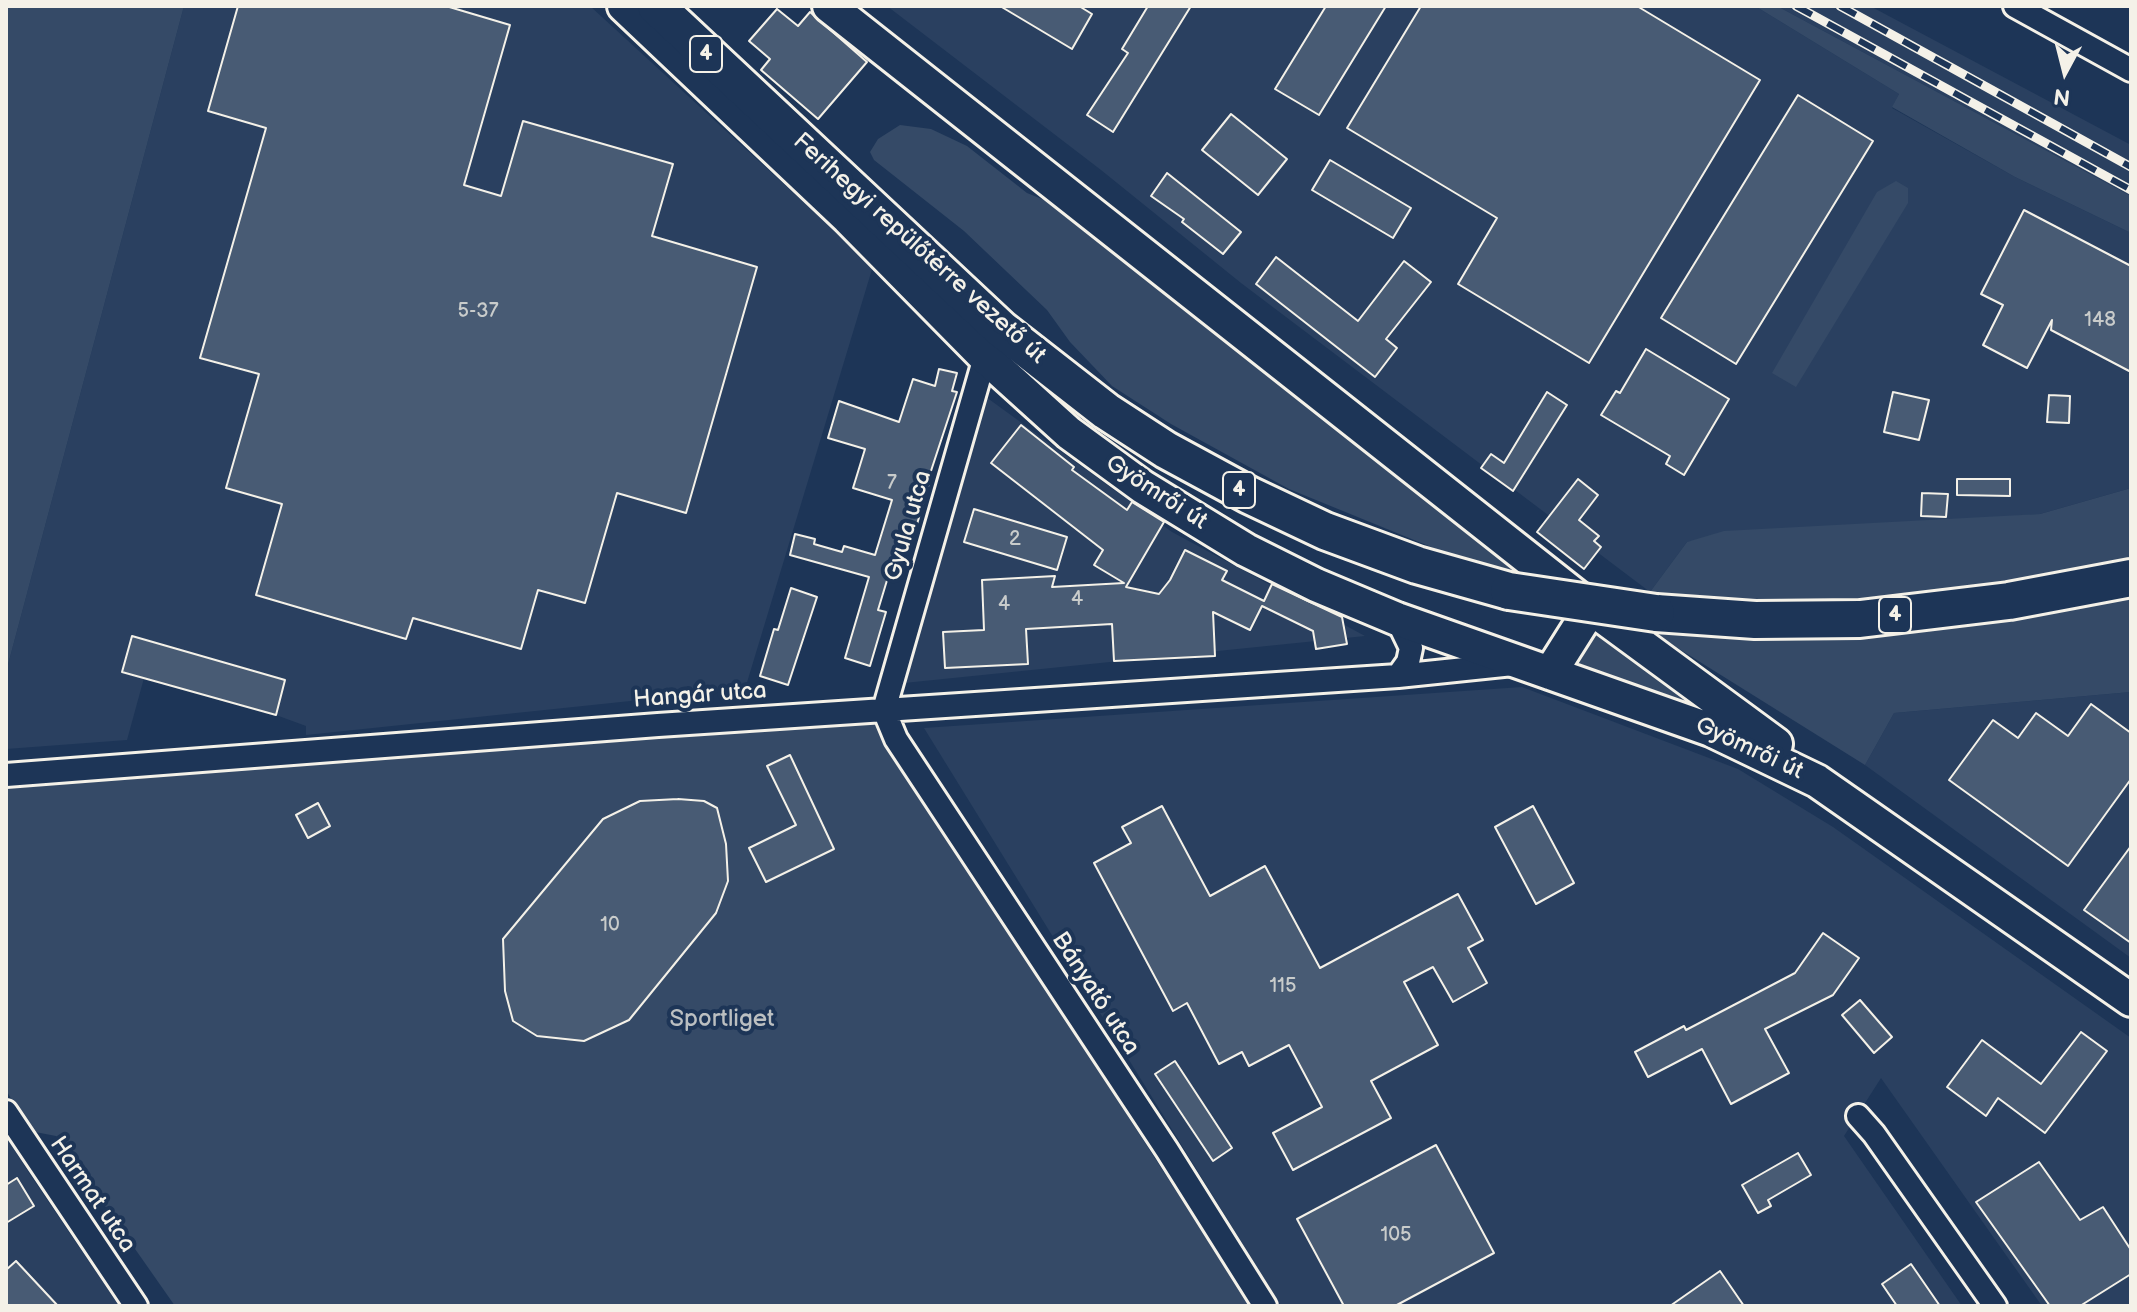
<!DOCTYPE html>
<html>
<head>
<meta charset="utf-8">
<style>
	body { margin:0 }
	#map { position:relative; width:2137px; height:1312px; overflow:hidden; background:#1d3557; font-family:"Balsamiq Sans",sans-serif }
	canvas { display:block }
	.frame { position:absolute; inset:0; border:8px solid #f4f1e8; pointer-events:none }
	.north { position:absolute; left:2025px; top:32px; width:80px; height:80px; -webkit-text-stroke:6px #1d3557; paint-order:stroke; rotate:187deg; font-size:22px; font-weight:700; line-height:32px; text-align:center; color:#f4f1e8 }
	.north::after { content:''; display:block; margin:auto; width:28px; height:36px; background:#f4f1e8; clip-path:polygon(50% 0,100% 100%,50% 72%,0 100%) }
</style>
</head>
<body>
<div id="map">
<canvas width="2137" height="1312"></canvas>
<div class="frame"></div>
<div class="north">N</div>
</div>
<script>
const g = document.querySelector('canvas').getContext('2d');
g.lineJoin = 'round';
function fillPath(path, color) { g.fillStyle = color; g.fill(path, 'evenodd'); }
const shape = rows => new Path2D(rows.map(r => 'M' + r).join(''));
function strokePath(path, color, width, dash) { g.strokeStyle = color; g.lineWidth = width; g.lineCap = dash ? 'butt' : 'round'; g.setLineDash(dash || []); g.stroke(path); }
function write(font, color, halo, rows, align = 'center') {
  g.font = font + ' "Balsamiq Sans",sans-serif'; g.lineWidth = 8; g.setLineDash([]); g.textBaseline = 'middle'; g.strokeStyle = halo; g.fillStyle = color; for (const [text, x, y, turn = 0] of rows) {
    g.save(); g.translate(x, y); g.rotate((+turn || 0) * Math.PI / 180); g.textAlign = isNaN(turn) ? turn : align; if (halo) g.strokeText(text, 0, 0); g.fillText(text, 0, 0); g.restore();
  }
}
fillPath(shape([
	[184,6,590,6,873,266,745,689,306,735,306,726,276,715,144,678,127,740,6,749,6,672],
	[887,6,1755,6,1899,94,1892,108,2015,177,2131,233,2131,488,2040,514,1687,542,1650,592,1241,283,1101,170],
	[1777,6,1870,6,2131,145,2131,196],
	[986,397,1172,532,1365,636,904,683],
	[1522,687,1738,769,1833,827,2131,1038,2131,1306,2042,1306,1881,1078,1844,1136,1962,1306,1281,1306,924,728],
	[2131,692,2131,958,1865,765,1894,713],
	[6,1137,31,1176,119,1306,6,1306]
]), '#2a4060');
fillPath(shape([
	[6,6,184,6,6,672],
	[1755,6,1777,6,2131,196,2131,233,2015,177,1892,107,1899,94],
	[900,125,931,129,967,146,1027,193,1062,207,1528,571,1513,572,1463,560,1289,489,1171,424,1112,386,1070,342,1047,310,964,231,874,160,870,152,878,139],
	[1896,181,1908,188,1908,203,1796,387,1772,373,1877,192],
	[2131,488,2131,692,1894,713,1865,765,1636,622,1650,592,1687,542,1724,531,2040,514],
	[1597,632,1709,713,1576,668],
	[867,722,875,723,1250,1306,175,1306,56,1136,30,1131,6,1090,6,788]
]), '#354a67');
const building = shape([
	[238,6,446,6,510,25,464,185,501,196,523,121,673,164,652,236,757,267,686,513,617,493,585,603,538,590,521,649,413,618,406,639,256,595,282,504,226,488,259,374,200,358,266,128,208,111,238,6],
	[1000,6,1079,6,1092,14,1072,49,1000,6],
	[1148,6,1191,6,1113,132,1087,115,1128,53,1122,49,1148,6],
	[1326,6,1386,6,1319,115,1275,89,1326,6],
	[1421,6,1637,6,1760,80,1589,363,1458,284,1497,218,1347,128,1421,6],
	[777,9,798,26,810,12,867,62,818,119,761,70,770,59,749,41,777,9],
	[1798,95,1873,141,1736,364,1661,318,1798,95],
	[1231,114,1287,159,1258,195,1202,150,1231,114],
	[1330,160,1411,208,1393,238,1312,190,1330,160],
	[1167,173,1241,232,1223,254,1182,222,1184,219,1151,196,1167,173],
	[2024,210,2131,266,2131,372,2051,330,2052,320,2027,368,1983,345,2003,305,1981,294,2024,210],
	[1276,257,1358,321,1404,261,1431,282,1386,339,1397,348,1375,377,1256,284,1276,257],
	[1646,349,1729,399,1684,475,1666,464,1670,456,1601,415,1616,391,1620,393,1646,349],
	[939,369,957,373,952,391,957,392,928,480,930,480,910,548,898,544,878,610,886,612,870,666,845,658,869,577,790,555,795,534,815,539,814,544,842,552,844,546,875,555,892,500,853,488,865,449,828,438,839,401,899,422,913,379,935,386,939,369],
	[1547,392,1567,405,1513,491,1481,468,1491,454,1504,463,1547,392],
	[1893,392,1929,400,1919,440,1884,432,1893,392],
	[2049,395,2070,396,2069,423,2047,422,2049,395],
	[1021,425,1074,467,1072,470,1127,510,1132,502,1164,522,1126,587,1159,594,1170,580,1185,550,1227,571,1222,580,1264,601,1272,584,1342,617,1347,644,1316,649,1313,631,1262,606,1250,630,1213,612,1215,656,1114,661,1112,624,1026,629,1028,664,945,668,943,632,984,630,982,580,1055,576,1052,587,1124,583,1094,565,1103,550,991,463,1021,425],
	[1578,479,1598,495,1579,520,1599,536,1594,541,1601,547,1584,569,1537,532,1578,479],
	[1957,479,2010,479,2010,496,1957,495,1957,479],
	[1922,493,1948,494,1946,517,1921,516,1922,493],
	[974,509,1067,537,1057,570,964,542,974,509],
	[791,588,817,597,788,685,760,676,774,629,778,630,791,588],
	[132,636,285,680,276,715,122,672,132,636],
	[2091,704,2131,733,2131,779,2068,866,1949,780,1993,720,2018,738,2036,713,2068,736,2091,704],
	[790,755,834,849,766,882,749,848,796,825,767,766,790,755],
	[678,799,704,801,717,808,726,844,728,881,716,913,629,1020,584,1041,537,1036,513,1021,505,991,503,939,603,819,640,801,678,799],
	[318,803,330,826,308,838,296,815,318,803],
	[1162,806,1210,896,1265,866,1320,968,1458,894,1483,940,1468,948,1487,983,1453,1002,1433,967,1404,982,1438,1045,1371,1081,1391,1118,1293,1170,1273,1133,1322,1107,1289,1045,1249,1066,1242,1052,1219,1064,1187,1003,1173,1011,1094,863,1131,843,1122,827,1162,806],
	[1533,806,1574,883,1536,904,1495,827,1533,806],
	[2131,846,2131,943,2084,910,2131,846],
	[1823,933,1859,958,1833,995,1765,1029,1789,1073,1731,1104,1702,1049,1648,1077,1635,1052,1684,1026,1686,1030,1795,973,1823,933],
	[1860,1000,1892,1037,1874,1053,1842,1015,1860,1000],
	[2081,1032,2107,1051,2045,1133,1998,1098,1986,1116,1947,1087,1982,1040,2041,1084,2081,1032],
	[1175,1061,1232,1148,1213,1161,1155,1074,1175,1061],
	[1436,1145,1494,1253,1395,1306,1344,1306,1297,1219,1436,1145],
	[1798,1153,1811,1175,1768,1200,1771,1206,1758,1213,1742,1185,1798,1153],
	[2039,1162,2080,1220,2103,1207,2131,1250,2131,1274,2080,1306,2050,1306,1976,1202,2039,1162],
	[17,1178,34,1206,6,1223,6,1185,17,1178],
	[16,1261,58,1306,6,1306,6,1270,16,1261],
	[1911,1264,1940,1306,1897,1306,1882,1284,1911,1264],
	[1720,1271,1744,1306,1670,1306,1720,1271]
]);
fillPath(building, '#485b74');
strokePath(building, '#f4f1e8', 2);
const street = shape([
	[2015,6,2131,70],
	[1397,619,1411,648,1408,662,1398,676],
	[884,710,896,739,1167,1150,1265,1306],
	[884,710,985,357],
	[6,775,658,725,1398,676,1513,664],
	[6,1112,136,1306],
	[1858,1116,1874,1134,1995,1306]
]);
const secondary = shape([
	[624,6,848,218,985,357,1069,433,1143,487,1246,550,1316,585,1397,619,1711,730,1817,781,2131,1000],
	[829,6,1591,608,1776,744],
	[1550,673,1591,608]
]);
const primary = shape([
	[656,6,1001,329,1106,411,1166,450,1249,495,1325,531,1417,565,1509,591],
	[1656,613,1755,620,1860,619,2009,601,2131,578]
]);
strokePath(street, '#f4f1e8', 28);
strokePath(secondary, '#f4f1e8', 38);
strokePath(primary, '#f4f1e8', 42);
strokePath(street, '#1d3557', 22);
strokePath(secondary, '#1d3557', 32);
strokePath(primary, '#1d3557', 36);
const rail = shape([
	[1796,6,2131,190],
	[1840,6,2131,167]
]);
strokePath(rail, '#f4f1e8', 9);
strokePath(rail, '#1d3557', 6, [18]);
const primaryBridge = shape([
	[1509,591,1656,613]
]);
strokePath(primaryBridge, '#f4f1e8', 42, []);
strokePath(primaryBridge, '#1d3557', 36);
write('20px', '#c9cccb', null, [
	["5-37",478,312],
	["148",2100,321],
	["7",892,484],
	["2",1015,540],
	["4",1077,600],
	["4",1004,605],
	["10",610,926],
	["115",1283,987],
	["105",1396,1236]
]);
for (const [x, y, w] of [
	[706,54,32],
	[1239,490,32],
	[1895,615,32]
]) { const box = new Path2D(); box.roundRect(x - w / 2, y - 18, w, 36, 6); g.fillStyle = '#1d3557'; g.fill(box); strokePath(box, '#f4f1e8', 2); }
write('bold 22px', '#f4f1e8', null, [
	["4",706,54],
	["4",1239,490],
	["4",1895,615]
]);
write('24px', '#f4f1e8', '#1d3557', [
	["Ferihegyi repülőtérre vezető út",919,249,42],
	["Gyömrői út",1156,493,33],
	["Gyula utca",909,526,-74],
	["Hangár utca",700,696,-4],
	["Gyömrői út",1749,749,25],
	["Bányató utca",1095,994,57],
	["Harmat utca",92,1195,56]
]);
write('24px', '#bbbfc1', '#1d3557', [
	["Sportliget",722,1020]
]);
</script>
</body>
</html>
